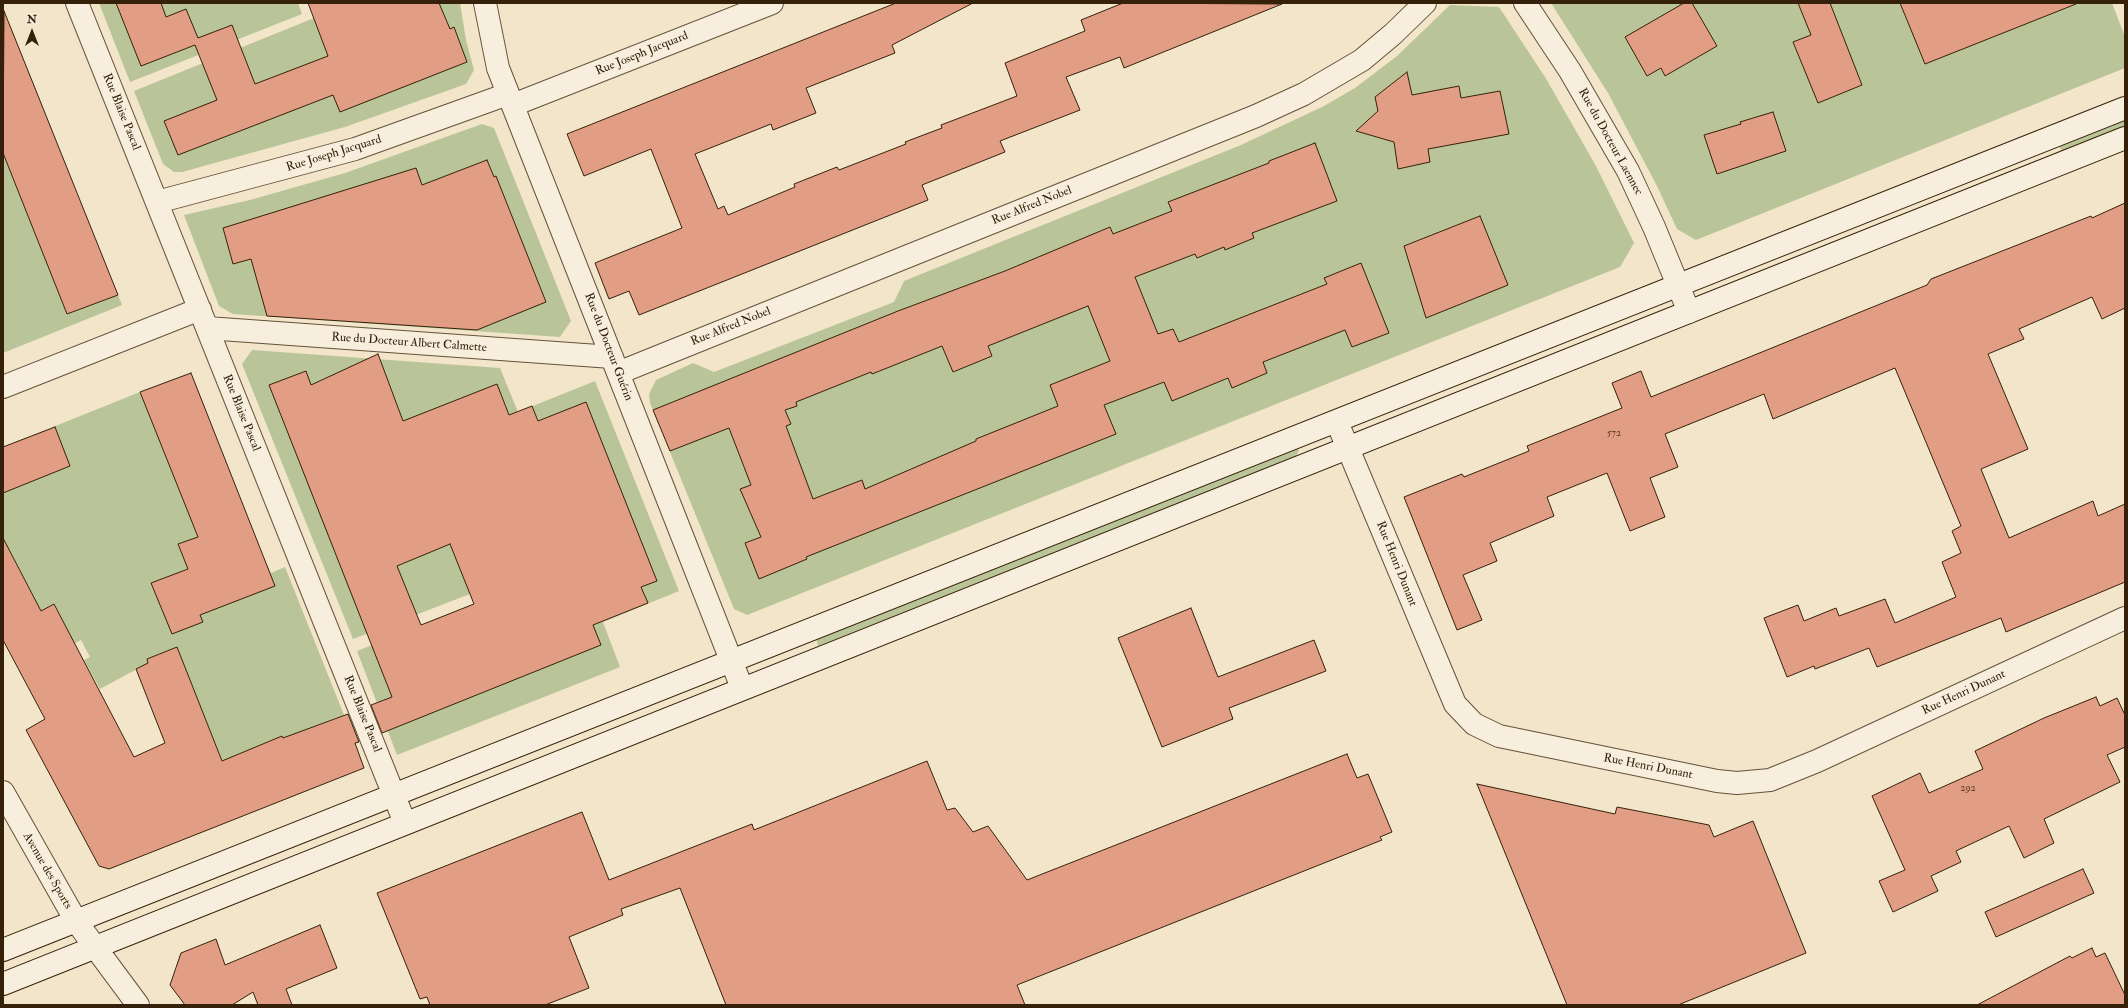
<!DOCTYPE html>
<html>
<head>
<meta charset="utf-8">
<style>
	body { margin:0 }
	#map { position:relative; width:2128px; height:1008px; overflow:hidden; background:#f2e5ca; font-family:"IM FELL Double Pica",serif }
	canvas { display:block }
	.frame { position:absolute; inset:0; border:4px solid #352109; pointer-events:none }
	.north { position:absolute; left:12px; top:12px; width:40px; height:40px; -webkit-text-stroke:3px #f7eedd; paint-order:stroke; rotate:0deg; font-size:11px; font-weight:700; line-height:16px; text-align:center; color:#352109 }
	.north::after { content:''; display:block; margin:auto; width:14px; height:18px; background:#352109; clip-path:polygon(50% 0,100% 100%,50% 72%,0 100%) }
</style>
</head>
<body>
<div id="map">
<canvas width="2128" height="1008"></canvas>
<div class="frame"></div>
<div class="north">N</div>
</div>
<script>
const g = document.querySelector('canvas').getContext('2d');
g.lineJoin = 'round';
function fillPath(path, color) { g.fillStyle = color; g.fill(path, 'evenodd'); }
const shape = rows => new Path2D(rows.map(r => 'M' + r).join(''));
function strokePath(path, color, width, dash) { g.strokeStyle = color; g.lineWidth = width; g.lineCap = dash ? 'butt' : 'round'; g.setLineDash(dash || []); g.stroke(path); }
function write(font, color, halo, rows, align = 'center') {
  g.font = font + ' "IM FELL Double Pica",serif'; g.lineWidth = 3.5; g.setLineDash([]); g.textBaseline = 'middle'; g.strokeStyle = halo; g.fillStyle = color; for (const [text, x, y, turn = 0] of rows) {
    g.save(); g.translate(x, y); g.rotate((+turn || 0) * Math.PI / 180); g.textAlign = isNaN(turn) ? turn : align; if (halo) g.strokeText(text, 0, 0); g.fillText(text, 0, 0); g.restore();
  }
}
fillPath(shape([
	[99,3,298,3,302,14,130,82],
	[351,3,460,3,466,40,474,70,466,84,345,127,182,172,174,172,163,164,134,91],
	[1551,3,2112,3,2125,37,2125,68,1696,240,1677,229,1657,186,1608,93],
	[1450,5,1499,7,1545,77,1596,166,1634,243,1620,267,747,615,734,609,650,403,649,394,656,380,693,363,714,372,894,302,904,281,1241,145,1324,106,1355,88,1397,56],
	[2125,116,2125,127,2062,152,2058,143],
	[482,124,494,128,571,321,560,337,233,314,219,306,184,215,250,200,345,173],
	[3,153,67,314,118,295,122,305,3,353],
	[252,350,500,368,518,412,595,381,679,591,603,622,620,667,397,755,357,651,502,593,470,594,353,639,242,364],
	[140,392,198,537,178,545,217,584,267,565,271,573,285,567,344,715,317,725,286,748,282,736,226,771,177,647,147,659,148,663,100,689,84,660,90,657,81,640,72,645,63,621,54,604,38,612,26,582,11,553,3,557,3,447],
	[1296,448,1299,450,1296,457,818,646,816,638]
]), '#b9c598');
const building = shape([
	[116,3,161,3,166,17,186,9,198,38,232,25,255,84,328,56,308,3,439,3,450,29,454,27,467,62,340,112,333,95,178,155,164,121,217,100,195,45,141,66,116,3],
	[896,3,973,3,892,45,895,53,806,88,816,113,773,130,771,124,695,154,718,209,724,206,728,215,795,187,794,184,837,167,839,170,906,144,905,142,942,128,941,125,1017,96,1005,63,1085,31,1081,20,1123,3,1282,4,1124,68,1120,57,1066,77,1080,110,1000,141,1005,152,922,185,928,200,639,315,629,291,609,299,595,263,682,228,651,149,584,176,567,134,896,3],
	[1684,3,1692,3,1717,46,1665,76,1661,68,1647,76,1625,37,1684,3],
	[1798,3,1830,3,1862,85,1818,103,1793,42,1811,35,1798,3],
	[1900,3,2075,3,2076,4,1925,64,1900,3],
	[4,11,118,295,67,314,3,153,4,11],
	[1407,72,1412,95,1459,86,1461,98,1500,91,1509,134,1428,149,1430,162,1398,169,1394,142,1356,131,1378,111,1375,97,1407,72],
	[1773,112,1786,151,1717,174,1704,135,1741,124,1740,122,1773,112],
	[1315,143,1337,201,1252,233,1254,238,1225,250,1224,247,1197,258,1195,254,1135,277,1158,334,1173,329,1179,342,1327,284,1324,278,1361,263,1389,333,1352,347,1345,330,1263,362,1267,373,1232,388,1228,378,1172,401,1164,382,1104,405,1116,434,806,557,807,559,759,579,745,543,761,537,740,489,751,485,729,428,670,451,653,410,898,311,1005,271,1110,227,1113,234,1172,211,1168,202,1269,163,1269,161,1315,143],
	[1088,306,1110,361,1050,385,1058,406,976,439,976,441,865,489,862,480,813,499,786,426,791,424,785,410,797,406,796,402,871,372,872,374,942,346,953,372,992,356,988,346,1088,306],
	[487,160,494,177,496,176,546,302,477,330,267,316,251,259,233,264,223,228,416,168,422,185,487,160],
	[2125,203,2125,308,2102,319,2092,297,2019,329,2024,339,1988,354,2028,449,1981,469,2009,538,2093,501,2098,516,2125,504,2125,582,2006,632,2001,618,1877,667,1869,648,1815,669,1814,666,1787,677,1764,618,1798,605,1804,621,1836,608,1839,616,1885,599,1895,623,1956,597,1942,562,1961,553,1952,531,1961,526,1895,368,1773,419,1764,394,1665,434,1678,467,1650,478,1665,517,1630,531,1607,473,1547,497,1554,516,1490,543,1497,561,1463,575,1482,620,1457,630,1404,497,1462,474,1464,477,1529,451,1527,446,1622,408,1612,383,1641,371,1651,397,1927,285,1931,279,2091,216,2092,218,2125,203],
	[1480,216,1508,285,1426,318,1404,246,1480,216],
	[378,354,403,421,497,384,509,415,532,406,538,421,586,402,657,581,641,587,648,603,593,625,601,645,382,733,371,705,392,697,269,385,306,371,311,385,378,354],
	[450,544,474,604,421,625,397,566,450,544],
	[191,373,275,586,200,615,203,622,172,634,151,583,188,569,178,544,198,537,140,392,191,373],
	[55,427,70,466,3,493,3,447,55,427],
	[3,538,41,611,54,604,134,757,165,743,136,669,148,663,147,659,177,647,222,761,282,736,283,738,348,714,359,742,355,743,364,768,109,869,99,866,26,730,45,719,3,640,3,538],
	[1191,608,1218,677,1314,640,1326,671,1229,708,1233,719,1162,747,1118,638,1191,608],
	[2096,697,2100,706,2117,698,2125,715,2125,747,2107,755,2120,782,2044,819,2054,843,2024,858,2009,826,1956,851,1961,862,1931,876,1938,891,1893,912,1879,881,1905,870,1872,796,1920,773,1929,793,1983,769,1975,751,2044,718,2096,697],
	[1347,754,1357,778,1368,774,1392,832,1380,837,1382,840,1017,985,1025,1005,726,1005,680,888,621,909,623,915,569,937,589,988,545,1005,430,1005,427,997,420,999,377,893,582,812,609,880,752,824,754,830,927,761,947,810,955,808,973,832,988,826,1027,880,1347,754],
	[1477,784,1615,814,1617,807,1709,825,1714,837,1753,821,1806,953,1678,1005,1567,1005,1477,784],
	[2083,869,2094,893,1996,937,1985,912,2083,869],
	[320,925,337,968,286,989,292,1005,258,1005,253,992,232,1005,185,1005,170,985,181,953,216,939,225,965,320,925],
	[2092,948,2096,957,2105,953,2125,995,2125,1005,1977,1005,2070,956,2072,958,2092,948]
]);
fillPath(building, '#e29d85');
strokePath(building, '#352109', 1);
const minor = shape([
	[77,3,405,823],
	[485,3,498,68,742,688],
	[1525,3,1570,71,1628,171,1654,227,1689,312],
	[513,105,772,3],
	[157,202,355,149,508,94],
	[207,328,612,357],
	[618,373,1256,116,1304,94,1362,60,1393,34,1425,3],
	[3,387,200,309],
	[1337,422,1455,704,1474,724,1499,736,1717,781,1737,783,1770,780,1817,761,2125,618],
	[95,947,138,1005]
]);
const tertiary = shape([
	[3,792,76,921,95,947]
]);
const secondary = shape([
	[3,950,2125,108],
	[3,984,2125,138]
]);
strokePath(minor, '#645239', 24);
strokePath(tertiary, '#645239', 24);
strokePath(secondary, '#352109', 24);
strokePath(minor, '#f7eedd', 22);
strokePath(tertiary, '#f7eedd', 22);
strokePath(secondary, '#f7eedd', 22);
write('10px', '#604028', null, [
	["572",1614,434],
	["292",1968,789]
]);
write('12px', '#352109', '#f7eedd', [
	["Rue Joseph Jacquard",642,54,-22],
	["Rue Blaise Pascal",121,112,68],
	["Rue du Docteur Laennec",1610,142,61],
	["Rue Joseph Jacquard",334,154,-17],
	["Rue Alfred Nobel",1032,206,-22],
	["Rue Alfred Nobel",731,327,-22],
	["Rue du Docteur Albert Calmette",409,343,4],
	["Rue du Docteur Guérin",608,347,69],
	["Rue Blaise Pascal",241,413,68],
	["Rue Henri Dunant",1396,564,68],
	["Rue Henri Dunant",1964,693,-25],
	["Rue Blaise Pascal",362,714,68],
	["Rue Henri Dunant",1648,767,11],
	["Avenue des Sports",47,871,60]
]);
</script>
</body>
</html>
